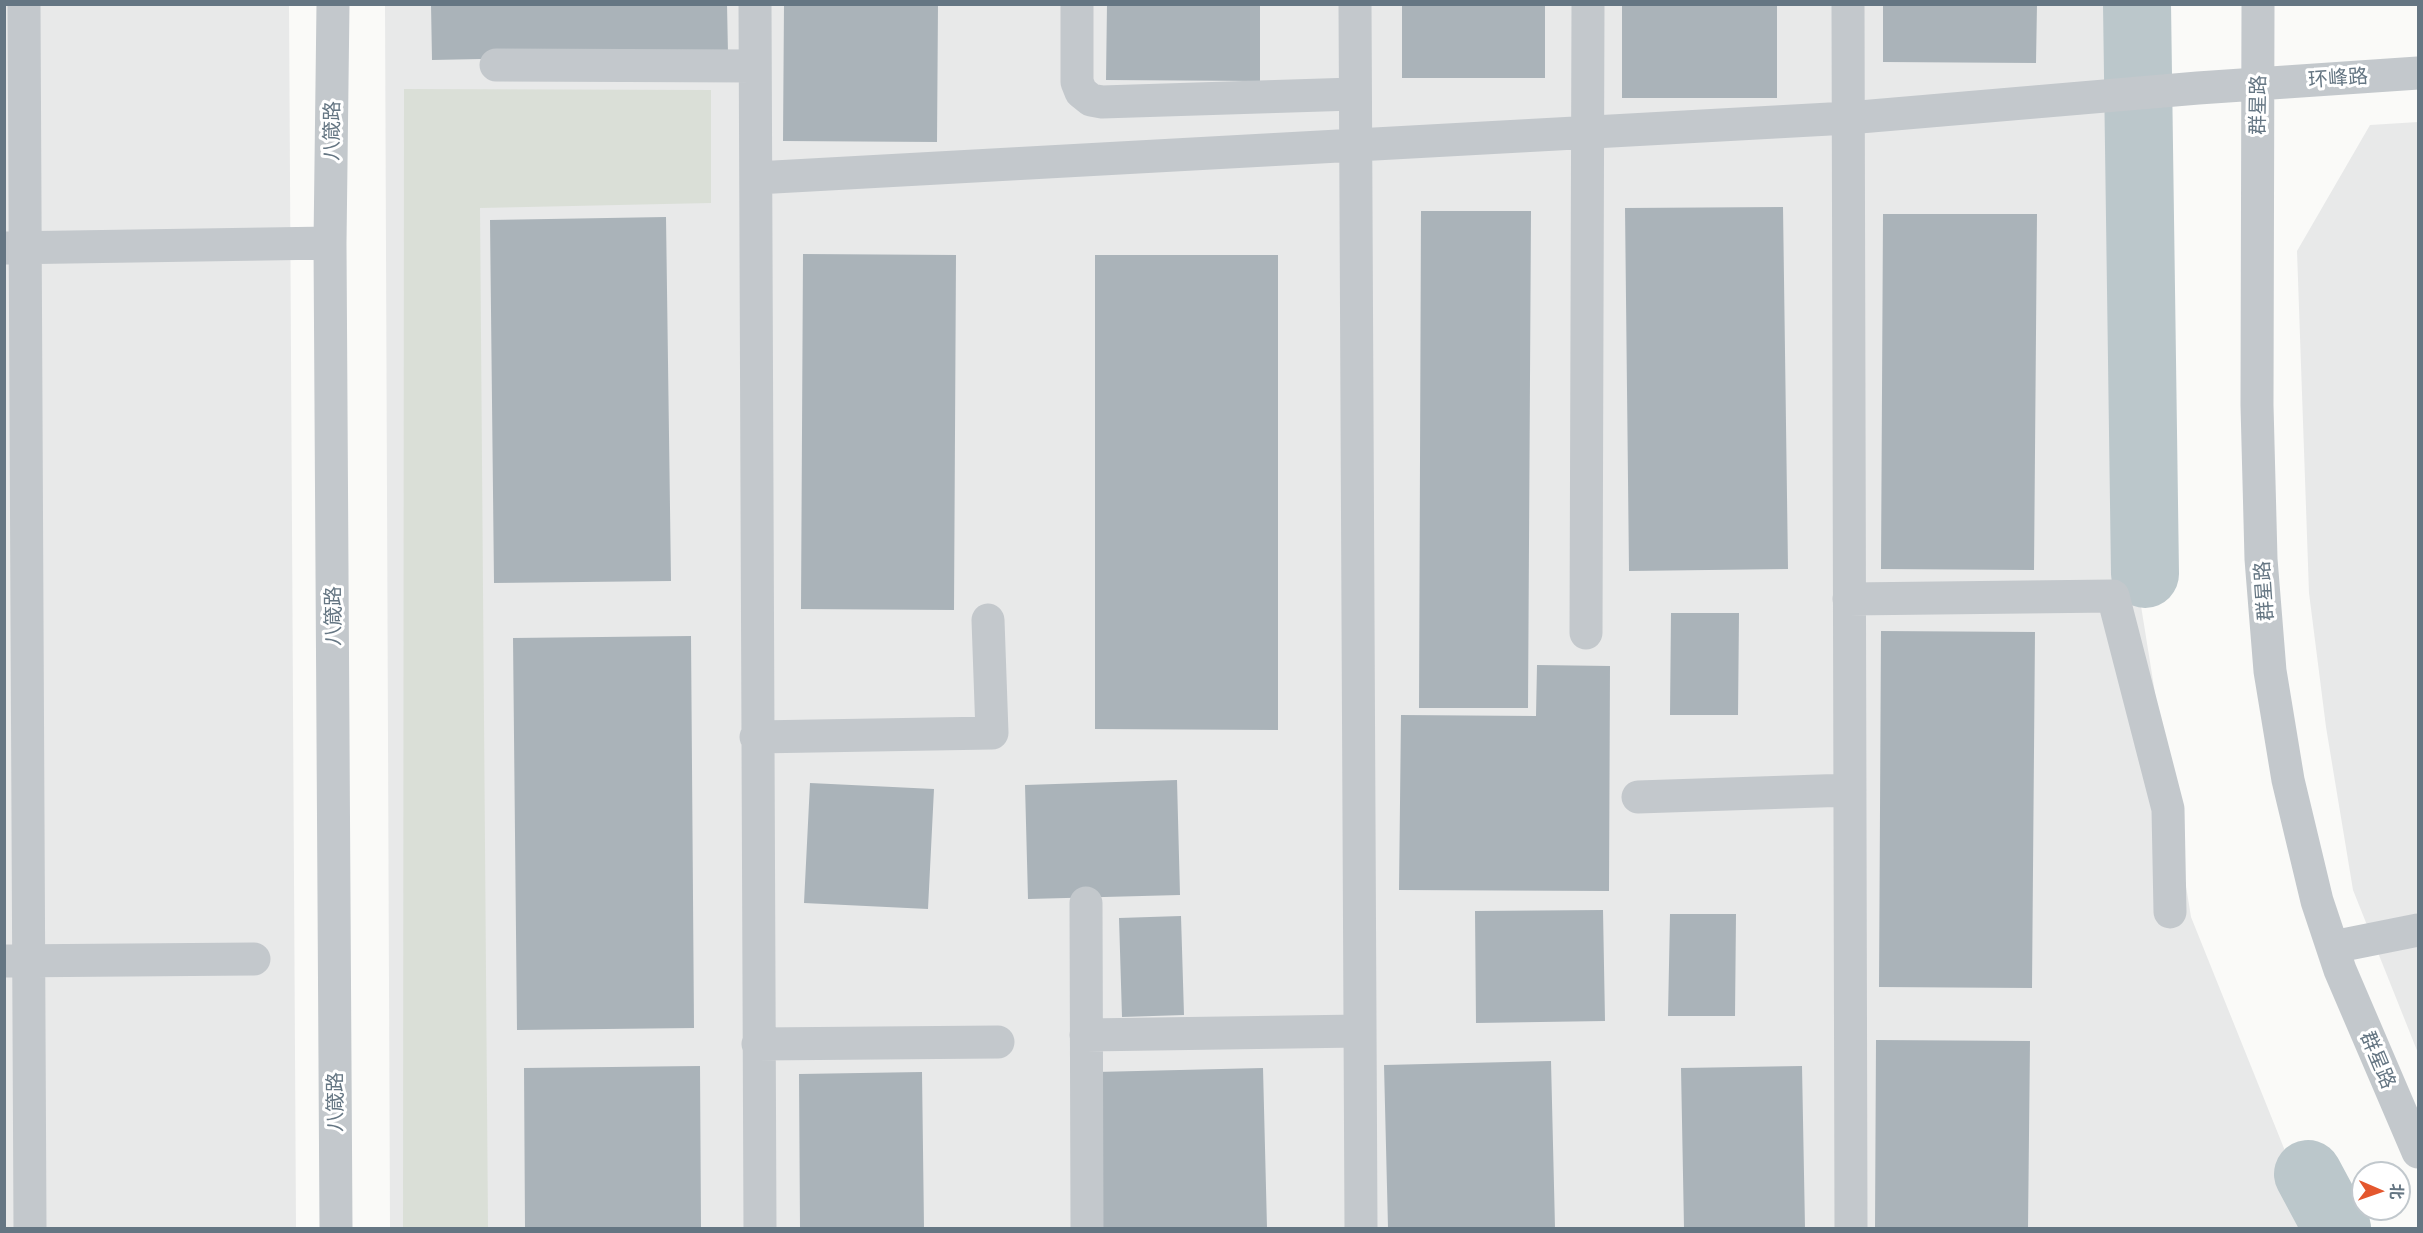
<!DOCTYPE html>
<html>
<head>
<meta charset="utf-8">
<style>
	body { margin:0 }
	#map { position:relative; width:2423px; height:1233px; overflow:hidden; background:#fafaf8; font-family:"Exo 2","Noto Sans SC",sans-serif }
	canvas { display:block }
	.frame { position:absolute; inset:0; border:6px solid #657683; pointer-events:none }
	.north { position:absolute; left:2351px; top:1161px; width:60px; height:60px; box-sizing:border-box; background:#fff; border:2px solid #c1c8cd; border-radius:50%; rotate:92deg; font-size:16px; font-weight:700; line-height:24px; text-align:center; color:#657683 }
	.north::after { content:''; display:block; margin:auto; width:21px; height:27px; background:#e4572e; clip-path:polygon(50% 0,100% 100%,50% 72%,0 100%) }
</style>
</head>
<body>
<div id="map">
<canvas width="2423" height="1233"></canvas>
<div class="frame"></div>
<div class="north">北</div>
</div>
<script>
const g = document.querySelector('canvas').getContext('2d');
g.lineJoin = 'round';
function fillPath(path, color) { g.fillStyle = color; g.fill(path, 'evenodd'); }
const shape = rows => new Path2D(rows.map(r => 'M' + r).join(''));
function strokePath(path, color, width, dash) { g.strokeStyle = color; g.lineWidth = width; g.lineCap = dash ? 'butt' : 'round'; g.setLineDash(dash || []); g.stroke(path); }
function write(font, color, halo, rows, align = 'center') {
  g.font = font + ' "Exo 2","Noto Sans SC",sans-serif'; g.lineWidth = 6; g.setLineDash([]); g.textBaseline = 'middle'; g.strokeStyle = halo; g.fillStyle = color; for (const [text, x, y, turn = 0] of rows) {
    g.save(); g.translate(x, y); g.rotate((+turn || 0) * Math.PI / 180); g.textAlign = isNaN(turn) ? turn : align; if (halo) g.strokeText(text, 0, 0); g.fillText(text, 0, 0); g.restore();
  }
}
fillPath(shape([
	[5,5,289,5,296,1228,5,1228],
	[385,5,2124,5,2137,581,2191,917,2316,1228,390,1228],
	[2418,122,2418,1053,2353,890,2326,727,2309,593,2297,251,2370,125]
]), '#e8e9e9');
fillPath(shape([
	[404,89,711,90,711,203,480,208,488,1228,403,1228]
]), '#dadfd7');
strokePath(shape([
	[2137,4,2145,574],
	[2308,1174,2337,1228]
]), '#bbc7cb', 68);
fillPath(shape([
	[431,4,727,4,728,54,432,60],
	[784,4,938,4,937,142,783,141],
	[1107,4,1260,4,1260,81,1106,80],
	[1402,4,1545,4,1545,78,1402,78],
	[1883,4,2037,4,2036,63,1883,62],
	[1622,5,1777,5,1777,98,1622,98],
	[1783,207,1788,569,1629,571,1625,208],
	[1421,211,1531,211,1528,708,1419,708],
	[1883,214,2037,214,2034,570,1881,569],
	[666,217,671,581,494,583,490,220],
	[803,254,956,255,954,610,801,609],
	[1095,255,1278,255,1278,730,1095,729],
	[1671,613,1739,613,1738,715,1670,715],
	[1881,631,2035,632,2032,988,1879,987],
	[691,636,694,1028,517,1030,513,638],
	[1537,665,1610,666,1609,891,1399,890,1401,715,1536,716],
	[1177,780,1180,895,1028,899,1025,785],
	[810,783,934,789,928,909,804,903],
	[1603,910,1605,1021,1476,1023,1475,911],
	[1670,914,1736,914,1735,1016,1668,1016],
	[1181,916,1184,1015,1122,1017,1119,918],
	[1876,1040,2030,1041,2028,1228,1875,1228],
	[1551,1061,1555,1228,1388,1228,1384,1065],
	[700,1066,701,1228,525,1228,524,1068],
	[1802,1066,1805,1228,1684,1228,1681,1068],
	[1263,1068,1267,1228,1099,1228,1096,1072],
	[922,1072,924,1228,800,1228,799,1074]
]), '#aab3b9');
strokePath(shape([
	[24,4,30,1228],
	[333,4,330,243,336,1228],
	[755,4,760,1228],
	[1077,4,1077,82,1081,92,1091,100,1102,102,1354,94],
	[1355,4,1361,1228],
	[1848,4,1851,1228],
	[2258,4,2257,405,2261,559,2270,671,2288,780,2317,901,2340,970,2418,1152],
	[496,65,755,66],
	[756,178,1848,118,2198,88,2418,73],
	[5,248,330,243],
	[1849,599,2113,596,2168,809,2170,912],
	[1586,633,1588,4],
	[756,737,992,733,988,620],
	[1638,797,1850,790],
	[1086,903,1087,1228],
	[2333,947,2418,930],
	[4,961,254,959],
	[1086,1035,1360,1031],
	[758,1044,998,1042]
]), '#c3c8cc', 33);
write('20px', '#657683', '#fff', [
	["环峰路",2338,78,-4],
	["群星路",2258,105,-89],
	["八箴路",332,131,-89],
	["群星路",2264,591,-94],
	["八箴路",333,616,-90],
	["群星路",2378,1060,67],
	["八箴路",335,1102,-90]
]);
</script>
</body>
</html>
